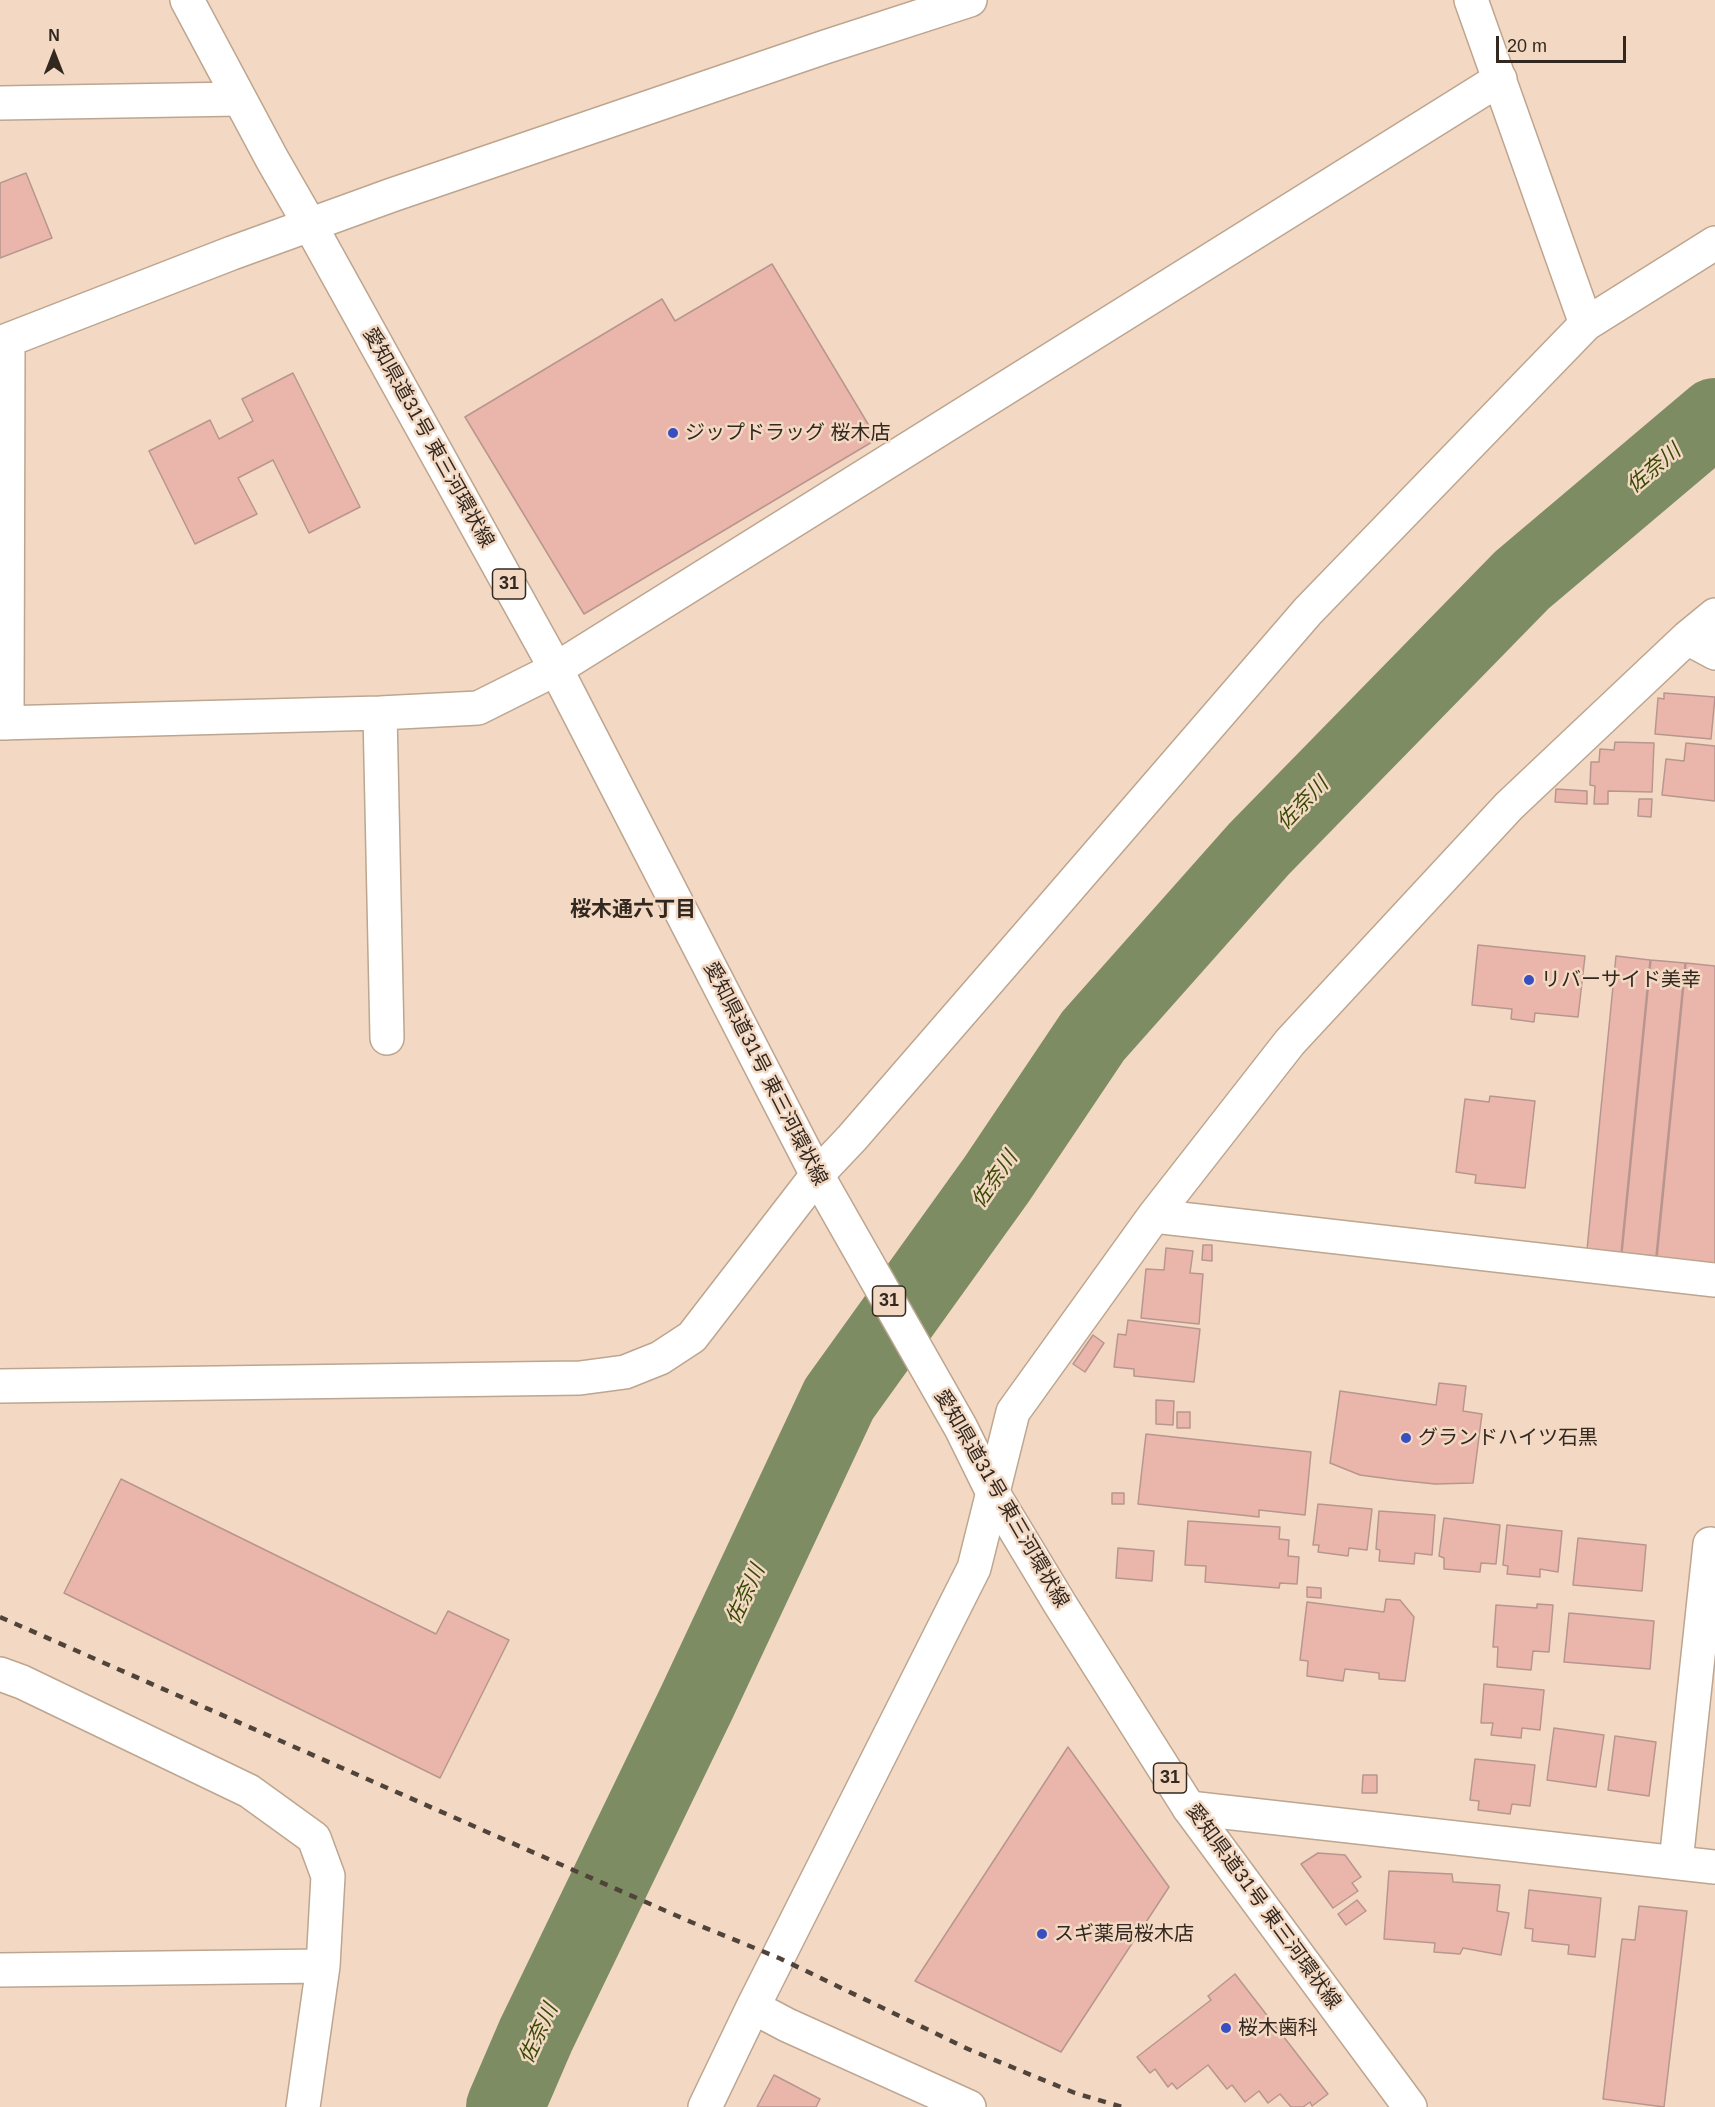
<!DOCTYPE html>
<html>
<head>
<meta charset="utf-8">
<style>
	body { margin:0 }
	#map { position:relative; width:1715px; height:2107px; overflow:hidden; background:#f3d9c3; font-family:Arial,sans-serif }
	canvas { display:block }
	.north { position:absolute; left:24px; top:24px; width:60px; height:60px; -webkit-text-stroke:4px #f3d9c3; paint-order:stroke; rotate:0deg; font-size:16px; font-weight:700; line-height:24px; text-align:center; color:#322820 }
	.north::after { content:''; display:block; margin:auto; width:21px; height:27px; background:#322820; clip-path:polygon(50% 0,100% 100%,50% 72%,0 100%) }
	.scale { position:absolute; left:1496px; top:36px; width:130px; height:27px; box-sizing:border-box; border:3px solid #322820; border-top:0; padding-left:8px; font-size:18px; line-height:21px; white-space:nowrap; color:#322820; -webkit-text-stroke:4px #f3d9c3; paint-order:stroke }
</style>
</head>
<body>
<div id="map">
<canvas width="1715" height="2107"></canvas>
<div class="north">N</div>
<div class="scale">20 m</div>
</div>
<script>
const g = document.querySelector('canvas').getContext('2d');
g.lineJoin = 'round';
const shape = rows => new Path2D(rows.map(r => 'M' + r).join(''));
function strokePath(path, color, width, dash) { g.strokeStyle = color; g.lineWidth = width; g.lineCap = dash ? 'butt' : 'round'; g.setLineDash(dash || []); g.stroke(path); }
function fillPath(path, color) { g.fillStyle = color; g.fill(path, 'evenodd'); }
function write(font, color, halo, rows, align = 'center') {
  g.font = font + ' Arial,"Noto Sans JP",sans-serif'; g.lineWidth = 5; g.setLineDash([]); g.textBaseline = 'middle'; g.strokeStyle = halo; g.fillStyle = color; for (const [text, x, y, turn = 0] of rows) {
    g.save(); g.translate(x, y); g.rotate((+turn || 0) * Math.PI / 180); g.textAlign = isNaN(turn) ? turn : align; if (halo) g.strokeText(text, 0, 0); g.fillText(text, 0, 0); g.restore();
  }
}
strokePath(shape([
	[505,2107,536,2035,697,1702,839,1399,997,1179,1093,1036,1259,849,1522,580,1715,417]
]), '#7d8c63', 78);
const building = shape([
	[26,173,52,238,0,258,0,183,26,173],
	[772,264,877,439,584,614,465,417,662,299,675,321,772,264],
	[293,373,360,507,309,533,273,460,238,478,257,514,195,544,149,451,210,420,219,439,253,421,242,399,293,373],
	[1664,693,1715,697,1711,739,1655,734,1658,698,1664,699,1664,693],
	[1615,742,1654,743,1652,792,1608,791,1608,804,1594,804,1595,786,1590,785,1591,762,1599,762,1600,749,1614,750,1615,742],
	[1686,743,1715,746,1715,801,1662,795,1666,759,1684,761,1686,743],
	[1556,789,1587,791,1587,804,1555,802,1556,789],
	[1639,799,1652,799,1651,817,1638,816,1639,799],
	[1478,945,1585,956,1578,1017,1535,1013,1534,1022,1511,1019,1512,1009,1472,1005,1478,945],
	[1616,956,1650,960,1621,1253,1587,1250,1616,956],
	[1651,960,1685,963,1656,1256,1622,1253,1651,960],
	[1686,963,1715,966,1715,1264,1657,1258,1686,963],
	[1490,1096,1535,1101,1525,1188,1475,1183,1476,1175,1456,1172,1465,1099,1489,1102,1490,1096],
	[1203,1245,1212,1245,1212,1261,1202,1260,1203,1245],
	[1166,1248,1193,1251,1190,1273,1203,1274,1199,1324,1141,1318,1146,1269,1164,1270,1166,1248],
	[1128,1320,1200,1329,1194,1382,1134,1376,1134,1369,1114,1367,1118,1334,1126,1335,1128,1320],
	[1093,1335,1104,1343,1085,1372,1073,1364,1093,1335],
	[1439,1383,1466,1386,1463,1411,1482,1414,1473,1483,1435,1484,1397,1480,1360,1475,1330,1463,1340,1391,1436,1405,1439,1383],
	[1156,1400,1174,1401,1173,1425,1156,1424,1156,1400],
	[1177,1412,1190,1412,1190,1428,1177,1428,1177,1412],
	[1146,1434,1311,1452,1305,1515,1259,1510,1259,1517,1138,1504,1146,1434],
	[121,1479,436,1634,448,1611,509,1640,440,1778,64,1593,121,1479],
	[1112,1493,1124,1493,1124,1504,1112,1504,1112,1493],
	[1318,1504,1372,1509,1367,1550,1349,1548,1348,1556,1318,1552,1319,1545,1313,1545,1318,1504],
	[1379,1511,1435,1515,1432,1555,1415,1553,1414,1564,1379,1561,1380,1550,1376,1549,1379,1511],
	[1444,1518,1500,1525,1496,1564,1481,1563,1480,1572,1444,1569,1444,1558,1439,1556,1444,1518],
	[1188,1521,1280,1527,1279,1539,1289,1540,1288,1556,1299,1557,1297,1584,1280,1583,1279,1588,1205,1582,1206,1566,1185,1565,1188,1521],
	[1507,1525,1562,1531,1558,1572,1540,1569,1540,1577,1507,1574,1508,1566,1503,1565,1507,1525],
	[1578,1538,1646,1545,1642,1591,1573,1585,1578,1538],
	[1118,1548,1154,1551,1152,1581,1116,1578,1118,1548],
	[1307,1587,1321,1588,1321,1598,1307,1597,1307,1587],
	[1386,1599,1400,1600,1414,1617,1405,1681,1379,1679,1379,1673,1345,1669,1343,1681,1307,1676,1308,1661,1300,1660,1307,1602,1384,1612,1386,1599],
	[1537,1604,1553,1605,1549,1652,1533,1651,1531,1670,1497,1667,1498,1647,1493,1647,1496,1605,1537,1608,1537,1604],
	[1569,1613,1654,1621,1650,1669,1564,1662,1569,1613],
	[1484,1684,1544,1690,1540,1730,1522,1728,1521,1738,1491,1735,1493,1723,1481,1723,1484,1684],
	[1554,1728,1604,1735,1596,1787,1547,1780,1554,1728],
	[1615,1736,1656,1742,1649,1796,1608,1790,1615,1736],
	[1068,1747,1169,1887,1061,2052,915,1981,1068,1747],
	[1475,1759,1535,1765,1530,1806,1512,1804,1510,1814,1478,1810,1479,1801,1470,1800,1475,1759],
	[1363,1775,1377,1775,1377,1793,1362,1793,1363,1775],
	[1318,1853,1345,1855,1361,1877,1352,1883,1358,1891,1333,1908,1301,1864,1318,1853],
	[1389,1871,1452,1874,1453,1882,1500,1885,1497,1911,1509,1913,1501,1955,1463,1948,1460,1954,1434,1952,1435,1943,1384,1939,1389,1871],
	[1529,1890,1601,1898,1595,1957,1568,1954,1569,1945,1532,1941,1533,1929,1525,1928,1529,1890],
	[1357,1900,1366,1911,1346,1925,1338,1914,1357,1900],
	[1639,1906,1687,1911,1664,2107,1603,2099,1622,1939,1635,1940,1639,1906],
	[1235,1974,1328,2094,1312,2106,1310,2102,1303,2107,1291,2107,1280,2094,1268,2103,1259,2091,1245,2102,1232,2085,1227,2089,1208,2065,1177,2089,1172,2083,1168,2087,1155,2069,1150,2073,1137,2057,1211,2000,1208,1996,1235,1974],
	[774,2075,820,2099,816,2107,757,2107,774,2075]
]);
fillPath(building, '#eab6ab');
strokePath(building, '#b8968f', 1.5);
const minor = shape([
	[1471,0,1586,324],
	[0,103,239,99],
	[0,343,232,253,392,195,825,47,970,0],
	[1687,638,1715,653],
	[380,713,387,1038],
	[0,723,380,713,478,708,556,669,1500,79],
	[7,723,8,340],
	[1154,1216,1715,1280],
	[0,1386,580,1378,625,1372,660,1358,692,1337,817,1175,852,1138,1048,912,1308,611,1586,324,1715,243],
	[0,1674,22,1682,249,1791,314,1838,328,1876,323,1966,303,2107],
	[1189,1808,1715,1867],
	[1676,1862,1710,1544],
	[0,1970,323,1966],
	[753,2007,787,2025,969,2107],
	[705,2107,753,2007,974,1568,1013,1412,1154,1216,1290,1042,1509,806,1687,638,1715,615]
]);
const major = shape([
	[187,0,272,159,310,225,556,669,817,1175,961,1428,993,1493,1060,1604,1189,1808,1410,2107]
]);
strokePath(minor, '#bda58f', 36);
strokePath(major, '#bda58f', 36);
strokePath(minor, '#fff', 33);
strokePath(major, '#fff', 33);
strokePath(shape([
	[0,1617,691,1922,779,1958,968,2049,1075,2093,1122,2107]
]), '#504339', 4.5, [8, 8]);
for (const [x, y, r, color] of [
	[673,433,6,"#384ec1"],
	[1529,980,6,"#384ec1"],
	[1406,1438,6,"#384ec1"],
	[1042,1934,6,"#384ec1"],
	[1226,2028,6,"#384ec1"]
]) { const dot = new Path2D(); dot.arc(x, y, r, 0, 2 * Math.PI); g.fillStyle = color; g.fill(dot); strokePath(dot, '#f3d9c3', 2); }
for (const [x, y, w] of [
	[509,584,33],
	[889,1301,33],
	[1170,1778,33]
]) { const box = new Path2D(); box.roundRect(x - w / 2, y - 15, w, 30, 4.5); g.fillStyle = '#f3d9c3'; g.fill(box); strokePath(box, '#322820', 1.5); }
write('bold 18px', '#322820', null, [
	["31",509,584],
	["31",889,1301],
	["31",1170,1778]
]);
write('20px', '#322820', '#f3d9c3', [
	["ジップドラッグ 桜木店",685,433],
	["リバーサイド美幸",1541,980],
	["グランドハイツ石黒",1418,1438],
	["スギ薬局桜木店",1054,1934],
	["桜木歯科",1238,2028]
], 'left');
write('20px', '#322820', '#f3d9c3', [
	["愛知県道31号 東三河環状線",428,438,61],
	["愛知県道31号 東三河環状線",765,1074,63],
	["愛知県道31号 東三河環状線",1001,1499,60],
	["愛知県道31号 東三河環状線",1263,1907,54]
]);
write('italic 21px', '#384a04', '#f3d9c3', [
	["佐奈川",1654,469,-40],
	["佐奈川",1303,804,-46],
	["佐奈川",995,1180,-55],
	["佐奈川",746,1595,-65],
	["佐奈川",539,2034,-65]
]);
write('bold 21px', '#322820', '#f3d9c3', [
	["桜木通六丁目",633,910]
]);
</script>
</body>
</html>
